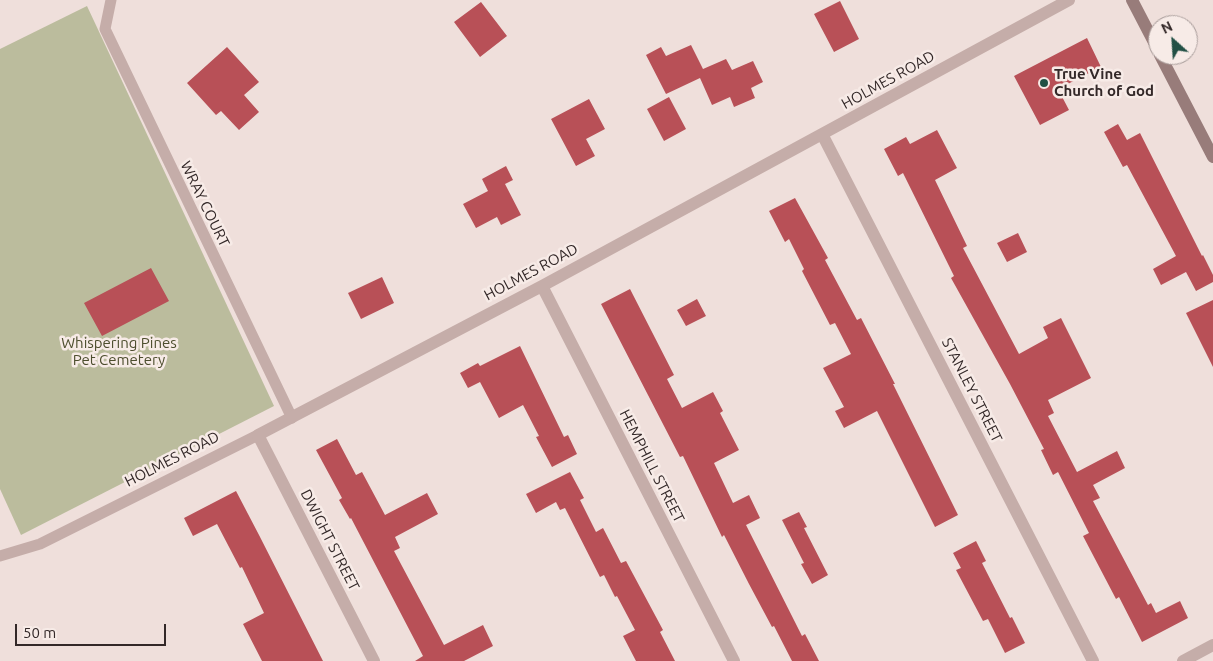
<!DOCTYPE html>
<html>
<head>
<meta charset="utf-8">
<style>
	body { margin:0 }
	#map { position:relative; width:1213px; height:661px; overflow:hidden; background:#efdfdb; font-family:Ubuntu,sans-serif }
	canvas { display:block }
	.north { position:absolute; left:1148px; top:15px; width:50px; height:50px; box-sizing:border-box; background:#f7ebe7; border:1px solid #a99d9b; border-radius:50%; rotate:334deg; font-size:14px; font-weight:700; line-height:20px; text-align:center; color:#332828 }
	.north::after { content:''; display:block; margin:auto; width:18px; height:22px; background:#225045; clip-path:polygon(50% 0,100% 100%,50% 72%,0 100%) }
	.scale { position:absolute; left:15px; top:624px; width:151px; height:22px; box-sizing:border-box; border:2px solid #332828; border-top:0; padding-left:6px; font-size:15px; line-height:18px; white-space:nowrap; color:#332828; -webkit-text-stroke:4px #f7ebe7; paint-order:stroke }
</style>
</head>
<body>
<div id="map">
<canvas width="1213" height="661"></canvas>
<div class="north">N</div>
<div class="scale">50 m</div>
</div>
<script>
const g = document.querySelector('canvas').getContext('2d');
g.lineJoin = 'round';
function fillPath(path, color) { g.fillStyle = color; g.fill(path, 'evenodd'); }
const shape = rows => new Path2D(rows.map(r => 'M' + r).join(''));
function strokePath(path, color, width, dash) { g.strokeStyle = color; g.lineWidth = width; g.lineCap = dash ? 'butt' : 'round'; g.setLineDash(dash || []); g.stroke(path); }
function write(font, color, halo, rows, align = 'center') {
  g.font = font + ' Ubuntu,sans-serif'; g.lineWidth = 5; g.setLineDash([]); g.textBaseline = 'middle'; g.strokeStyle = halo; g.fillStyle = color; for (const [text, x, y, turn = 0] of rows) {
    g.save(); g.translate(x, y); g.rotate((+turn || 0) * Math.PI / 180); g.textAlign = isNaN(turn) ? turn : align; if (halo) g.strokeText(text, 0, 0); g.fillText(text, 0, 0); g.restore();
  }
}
fillPath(shape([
	[87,6,274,406,21,535,0,489,0,49]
]), '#bbbc9d');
fillPath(shape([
	[840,1,859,39,834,52,814,14],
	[481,2,507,36,480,57,454,22],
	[1087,38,1101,67,1058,89,1069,110,1040,125,1014,76],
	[691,45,703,69,726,59,732,70,753,61,763,82,751,88,755,98,734,107,730,97,712,105,700,78,666,94,646,55,661,47,666,56],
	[227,47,259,82,244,95,259,112,239,130,221,111,216,115,187,83],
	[669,97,686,129,664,141,647,109],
	[589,99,605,129,586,139,595,156,576,166,551,119],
	[1118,124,1127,140,1140,133,1202,256,1203,255,1213,275,1213,282,1196,291,1186,272,1161,285,1153,269,1176,256,1127,165,1123,167,1104,132],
	[937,130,957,168,935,180,967,246,963,248,1019,354,1048,338,1043,327,1061,318,1091,378,1048,400,1054,413,1048,416,1077,472,1117,451,1125,468,1093,485,1100,498,1093,501,1148,605,1151,603,1156,613,1180,601,1188,618,1142,642,1119,597,1116,599,1083,536,1089,533,1058,472,1053,475,1041,450,1044,449,1010,384,951,278,954,276,903,173,898,176,884,149,906,137,910,144],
	[506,166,513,180,505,184,521,215,501,225,497,217,476,228,463,204,488,191,482,179],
	[795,198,828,258,825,260,857,320,861,318,895,384,893,384,958,515,935,527,877,411,844,428,835,411,844,407,823,368,851,354,835,323,830,325,802,271,804,269,789,239,785,242,769,211],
	[1018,233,1027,252,1007,262,997,243],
	[151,268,169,301,102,336,84,303],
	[382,277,394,303,361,319,348,293],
	[630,289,674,375,667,379,682,408,713,392,723,411,720,413,739,450,714,463,733,503,749,495,760,518,746,525,802,636,805,634,819,661,792,661,774,626,772,627,749,584,724,535,722,537,683,456,680,457,601,304],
	[697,299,706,316,686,326,677,310],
	[1213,300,1213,367,1186,313],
	[520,346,564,437,568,435,577,454,552,467,536,437,539,436,523,405,499,418,480,382,468,388,460,373,478,363,480,366],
	[337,439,356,475,362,472,385,515,427,493,438,514,395,537,400,548,394,551,444,645,483,625,493,646,464,661,415,661,423,656,351,518,350,519,339,500,342,498,316,450],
	[570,472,584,498,580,500,596,532,603,528,621,563,626,561,663,630,660,632,675,661,636,661,623,636,635,630,617,596,615,597,604,575,600,577,565,508,560,510,556,502,536,513,526,494],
	[236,491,259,535,323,661,262,661,243,624,264,613,242,567,240,568,217,524,193,536,184,518],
	[799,512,807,527,804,528,828,575,812,584,801,564,804,563,782,520],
	[976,541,986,561,982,563,1010,618,1012,617,1025,643,1005,653,988,619,983,621,956,570,961,568,953,553]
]), '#b85057');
strokePath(shape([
	[111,0,105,29,292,418],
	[0,556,40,544,258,435]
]), '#c5ada9', 11);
strokePath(shape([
	[822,134,1093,661],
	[542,286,734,661],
	[374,661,258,435,542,286,1069,0],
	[1183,661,1213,645]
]), '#c5ada9', 12);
strokePath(shape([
	[1132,0,1158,50],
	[1160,55,1213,157]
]), '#987c7a', 12);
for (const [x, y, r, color] of [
	[1044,83,5,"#225045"]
]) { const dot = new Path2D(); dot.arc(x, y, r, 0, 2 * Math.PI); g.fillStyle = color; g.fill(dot); strokePath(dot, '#f7ebe7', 2); }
write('bold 15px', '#332828', '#f7ebe7', [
	["True Vine",1054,74],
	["Church of God",1054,91]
], 'left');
write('15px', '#332828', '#f7ebe7', [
	["HOLMES ROAD",888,80,-29],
	["WRAY COURT",205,204,64],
	["HOLMES ROAD",531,272,-28],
	["STANLEY STREET",972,390,63],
	["HOLMES ROAD",172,459,-27],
	["HEMPHILL STREET",652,466,63],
	["DWIGHT STREET",330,540,63]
]);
write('15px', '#4d4e2e', '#f7ebe7', [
	["Whispering Pines",119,343],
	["Pet Cemetery",119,360]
]);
</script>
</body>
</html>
